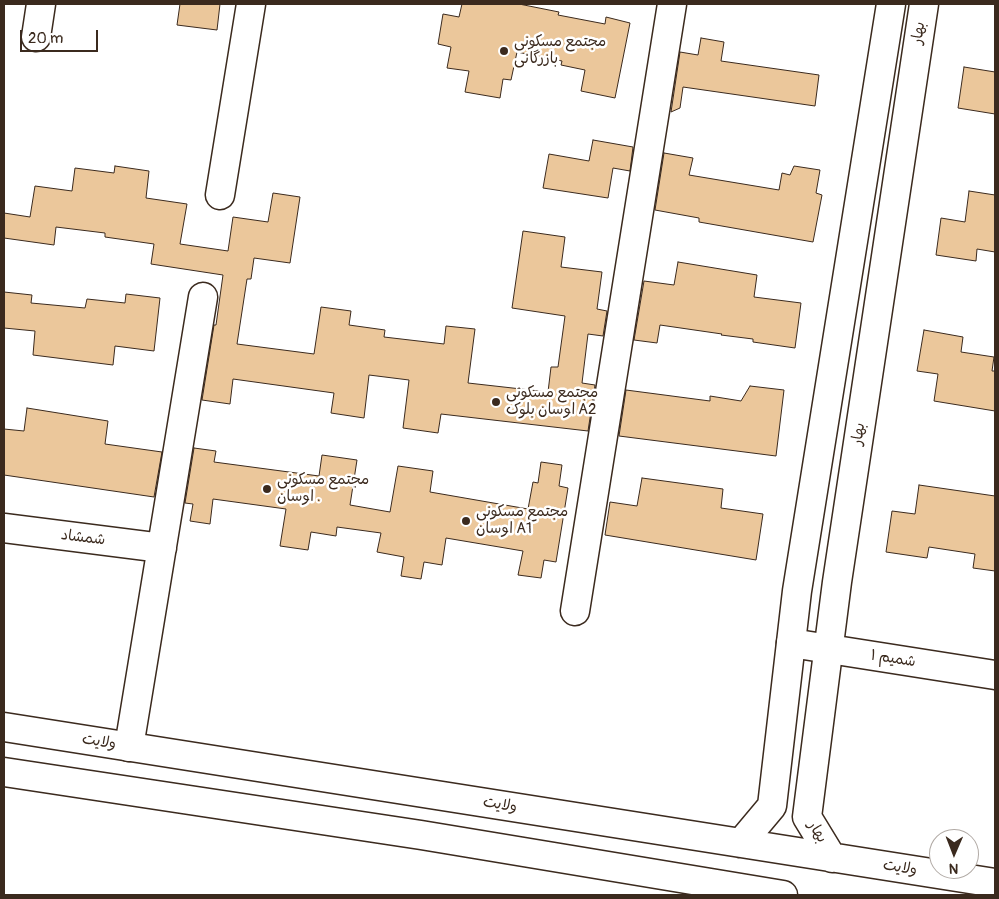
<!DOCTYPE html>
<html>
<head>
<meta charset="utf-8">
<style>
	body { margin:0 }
	#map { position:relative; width:999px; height:899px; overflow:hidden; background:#fff; font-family:Pangolin,sans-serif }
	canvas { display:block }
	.frame { position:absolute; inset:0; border:5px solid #3b2a1e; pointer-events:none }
	.north { position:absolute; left:929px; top:829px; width:50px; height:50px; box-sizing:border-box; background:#fff; border:1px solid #b1aaa5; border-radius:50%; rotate:181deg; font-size:14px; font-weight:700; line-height:20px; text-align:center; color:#3b2a1e }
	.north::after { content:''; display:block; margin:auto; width:18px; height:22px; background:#3b2a1e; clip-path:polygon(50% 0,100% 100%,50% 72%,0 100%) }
	.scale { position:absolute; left:20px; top:30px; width:78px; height:22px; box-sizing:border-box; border:2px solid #3b2a1e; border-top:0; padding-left:6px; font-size:15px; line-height:18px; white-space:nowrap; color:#3b2a1e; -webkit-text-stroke:4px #fff; paint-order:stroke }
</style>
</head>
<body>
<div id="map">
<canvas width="999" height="899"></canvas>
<div class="frame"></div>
<div class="north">N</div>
<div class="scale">20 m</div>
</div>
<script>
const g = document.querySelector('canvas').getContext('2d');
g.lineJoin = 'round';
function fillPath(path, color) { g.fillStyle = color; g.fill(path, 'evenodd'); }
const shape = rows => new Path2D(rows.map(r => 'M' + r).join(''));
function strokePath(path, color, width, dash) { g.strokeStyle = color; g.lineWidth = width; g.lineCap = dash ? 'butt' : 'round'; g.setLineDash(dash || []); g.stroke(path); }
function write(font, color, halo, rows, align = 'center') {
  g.font = font + ' Pangolin,"Playpen Sans Arabic",sans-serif'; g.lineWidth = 5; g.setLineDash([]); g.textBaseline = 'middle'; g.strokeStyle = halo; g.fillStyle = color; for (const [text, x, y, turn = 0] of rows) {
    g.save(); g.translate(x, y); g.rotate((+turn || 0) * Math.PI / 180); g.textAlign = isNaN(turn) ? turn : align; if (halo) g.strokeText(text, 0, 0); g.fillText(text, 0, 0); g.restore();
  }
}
const building = shape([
	[180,4,220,4,217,30,177,25,180,4],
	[462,4,519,4,559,12,558,15,605,24,606,17,630,23,615,98,581,91,585,70,561,65,562,61,517,52,511,80,503,79,500,98,465,92,469,71,447,68,451,47,438,44,443,14,459,17,462,4],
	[701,38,724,42,721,61,819,75,815,106,683,87,680,108,671,112,680,52,698,55,701,38],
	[964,67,995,72,995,114,958,108,964,67],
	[593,140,633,147,630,171,613,168,608,198,543,188,549,154,589,161,593,140],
	[664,153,693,158,689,175,779,190,782,173,790,175,794,166,820,170,816,193,822,195,813,242,699,222,699,218,655,210,664,153],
	[115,166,149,171,146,198,187,204,180,244,228,251,233,217,268,222,273,193,300,197,290,263,254,258,251,279,247,279,237,344,314,354,321,307,351,311,349,325,385,330,384,337,444,344,446,326,475,329,468,383,548,392,551,367,558,367,565,316,512,308,523,231,565,237,561,267,602,272,597,309,607,311,603,336,588,334,582,383,595,385,588,431,441,414,438,433,403,428,409,380,369,375,364,418,331,413,334,393,233,379,230,404,202,400,214,325,216,325,223,275,151,264,154,244,105,237,105,233,56,227,54,245,4,238,4,213,30,217,35,186,72,191,75,168,114,173,115,166],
	[969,191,995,195,995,252,977,249,976,261,936,255,941,218,965,222,969,191],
	[678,262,757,275,754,297,801,303,795,348,753,342,753,339,721,335,722,334,660,325,657,343,634,340,644,281,674,285,678,262],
	[4,292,32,295,31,303,85,308,87,299,125,303,126,294,160,298,154,351,115,346,113,365,33,355,35,331,4,328,4,292],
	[924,330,963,337,961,352,994,357,992,371,995,371,995,411,934,401,938,374,917,371,924,330],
	[750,386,784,390,776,456,619,436,626,390,710,401,710,396,741,401,750,386],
	[27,408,108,421,105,444,162,452,154,497,4,475,4,429,24,431,27,408],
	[194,448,216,451,214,462,319,476,322,455,357,460,350,505,390,512,398,466,433,471,430,492,528,509,533,482,538,483,541,462,562,465,559,486,568,488,556,562,544,560,541,578,518,575,523,551,446,538,442,565,424,562,421,579,401,576,404,557,377,552,381,533,337,527,336,536,311,532,308,550,280,546,286,509,213,499,210,524,190,521,193,504,185,503,194,448],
	[642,478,723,489,721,508,763,514,756,560,605,535,610,502,637,506,642,478],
	[919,485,995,496,995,571,973,568,975,554,929,547,927,558,886,552,892,511,915,514,919,485]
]);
fillPath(building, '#ebc79b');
strokePath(building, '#3b2a1e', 1);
const minor = shape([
	[36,37,41,4],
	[220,195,251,4],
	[4,528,162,548],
	[575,611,672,4],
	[791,643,995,675],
	[129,747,203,297]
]);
const tertiary = shape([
	[4,727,995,883],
	[4,772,421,835,783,895],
	[741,843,772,806,797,591,891,4],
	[832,858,807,817,837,582,924,4]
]);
strokePath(minor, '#3b2a1e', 31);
strokePath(tertiary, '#3b2a1e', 31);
strokePath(minor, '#fff', 28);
strokePath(tertiary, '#fff', 28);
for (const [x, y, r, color] of [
	[504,51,5,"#3b2a1e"],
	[496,402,5,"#3b2a1e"],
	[267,489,5,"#3b2a1e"],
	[466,521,5,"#3b2a1e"]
]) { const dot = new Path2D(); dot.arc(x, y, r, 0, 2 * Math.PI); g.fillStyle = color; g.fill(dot); strokePath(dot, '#fff', 2); }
write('15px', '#3b2a1e', '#fff', [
	["بهار",919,33,-81],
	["بهار",859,434,-81],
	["شمشاد",83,538,7],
	["شمیم ۱",893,659,9],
	["ولایت",99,742,9],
	["ولایت",500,805,9],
	["بهار",817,832,58],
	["ولایت",900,868,9]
]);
write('15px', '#3b2a1e', '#fff', [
	["مجتمع مسکونی",514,42],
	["بازرگانی",514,59],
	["مجتمع مسکونی",506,393],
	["اوسان بلوک A2",506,410],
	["مجتمع مسکونی",277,480],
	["اوسان .",277,497],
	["مجتمع مسکونی",476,512],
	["اوسان A1",476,529]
], 'left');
</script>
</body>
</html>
